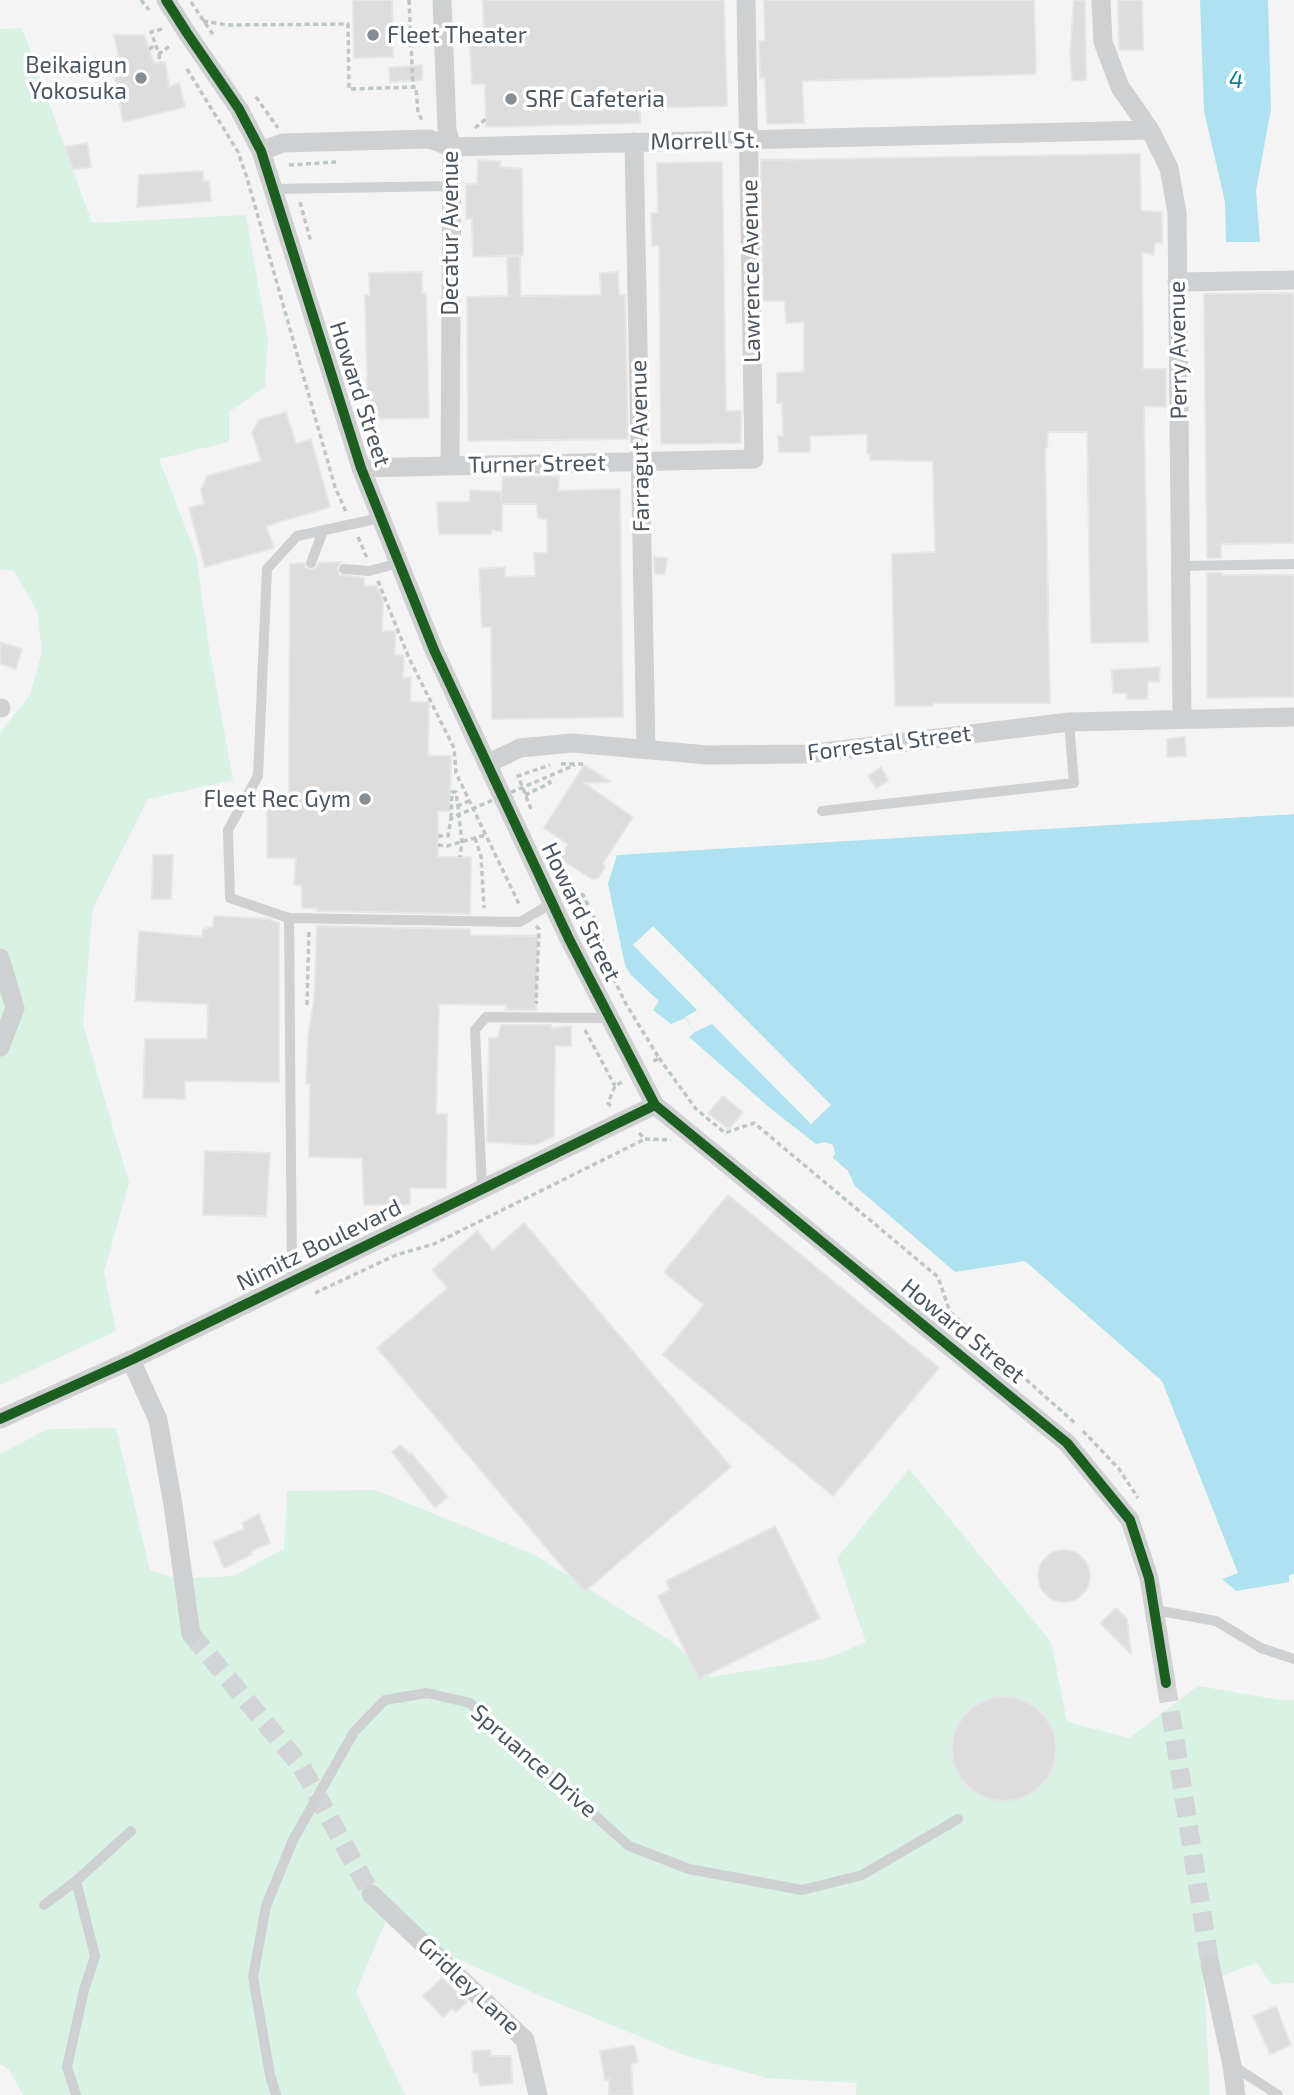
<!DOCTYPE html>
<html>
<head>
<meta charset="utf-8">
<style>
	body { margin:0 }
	canvas { display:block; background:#f4f4f4 }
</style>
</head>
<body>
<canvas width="1294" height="2095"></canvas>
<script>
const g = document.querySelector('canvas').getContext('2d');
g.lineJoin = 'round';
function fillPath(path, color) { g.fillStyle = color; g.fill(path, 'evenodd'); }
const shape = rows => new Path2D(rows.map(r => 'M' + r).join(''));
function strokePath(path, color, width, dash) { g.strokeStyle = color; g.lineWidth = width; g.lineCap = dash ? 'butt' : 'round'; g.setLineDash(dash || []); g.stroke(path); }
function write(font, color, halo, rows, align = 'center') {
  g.font = font + ' "Exo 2",sans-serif'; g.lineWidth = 7; g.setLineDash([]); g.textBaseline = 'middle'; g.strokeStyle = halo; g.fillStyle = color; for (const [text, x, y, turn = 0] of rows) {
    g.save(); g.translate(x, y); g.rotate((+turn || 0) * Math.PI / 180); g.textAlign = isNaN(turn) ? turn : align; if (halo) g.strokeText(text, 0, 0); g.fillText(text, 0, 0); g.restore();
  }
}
fillPath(shape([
	[22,28,92,223,246,215,268,341,265,387,229,412,229,442,159,459,196,555,208,641,233,780,148,799,93,908,83,1024,129,1183,104,1272,116,1331,0,1385,0,733,30,695,42,652,37,611,14,571,0,569,0,29],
	[116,1428,150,1570,177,1579,233,1576,284,1549,287,1491,375,1490,535,1555,671,1641,711,1677,828,1658,866,1642,837,1558,909,1469,1051,1642,1067,1722,1129,1738,1198,1686,1281,1700,1294,1700,1294,1983,1271,1984,1257,1963,1204,1982,1210,2095,856,2095,857,2083,767,2078,687,2056,543,1997,449,1955,386,1920,356,1992,405,2095,23,2095,9,2070,0,2064,0,1454,48,1429]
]), '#d9f2e3');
fillPath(shape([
	[1200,0,1268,0,1271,109,1256,191,1260,242,1226,242,1225,202,1204,111],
	[1294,814,1294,1574,1289,1575,1289,1582,1236,1591,1222,1579,1238,1573,1162,1381,1025,1261,955,1272,855,1186,848,1171,833,1158,835,1153,833,1145,826,1142,816,1144,770,1108,689,1037,695,1032,685,1018,671,1024,653,1010,659,1001,631,975,625,965,608,884,617,855,651,850]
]), '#aee2f0');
fillPath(shape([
	[1294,811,1294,814,617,855,619,851,651,847],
	[653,926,831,1105,811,1124,712,1024,695,1032,685,1017,697,1010,633,945]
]), '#f4f4f4');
const building = shape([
	[353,0,392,0,393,57,354,58,353,0],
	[483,0,724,0,727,106,640,108,640,123,486,127,485,84,472,84,469,33,484,33,483,0],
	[764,0,1034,0,1036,74,802,81,804,123,767,124,765,78,760,78,759,41,765,41,764,0],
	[1074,0,1085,0,1086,80,1072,81,1070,54,1074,0],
	[1118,0,1142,0,1143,50,1119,50,1118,0],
	[114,35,144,35,154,63,165,62,169,87,179,83,185,107,123,122,114,72,121,68,114,35],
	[422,65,422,80,390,82,389,68,422,65],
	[87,143,91,167,73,169,65,147,87,143],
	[1140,154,1141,211,1162,212,1162,243,1155,243,1154,255,1142,252,1143,369,1166,369,1166,407,1144,406,1148,642,1091,643,1087,432,1048,432,1047,448,1045,448,1050,703,933,703,933,706,895,706,892,554,935,552,933,461,870,460,870,454,867,454,867,434,810,436,810,452,779,452,778,436,783,436,782,403,777,403,777,373,804,372,804,322,786,323,785,301,763,301,761,160,1140,154],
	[478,160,501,161,500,167,522,169,523,255,473,257,472,219,466,219,466,184,477,184,478,160],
	[722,162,726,411,741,411,741,443,661,444,659,245,652,246,651,213,658,213,657,163,722,162],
	[203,171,203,181,209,181,211,201,137,207,139,175,203,171],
	[520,256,521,296,601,295,600,273,618,272,619,295,625,295,628,439,468,441,467,297,508,296,507,257,520,256],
	[422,272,422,294,426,293,429,418,368,419,365,295,370,295,369,273,422,272],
	[1294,293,1294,543,1221,544,1221,558,1207,558,1204,294,1294,293],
	[286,412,296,444,311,439,330,507,266,526,274,548,205,567,189,508,204,504,201,490,207,476,261,461,252,432,259,420,286,412],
	[559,476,558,491,620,489,623,717,492,719,491,627,482,627,479,569,505,567,505,577,535,576,534,553,547,553,547,520,538,518,537,504,502,504,502,531,492,530,491,534,439,534,437,502,470,502,470,490,501,492,501,501,503,477,559,476],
	[654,557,667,558,665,574,655,574,654,557],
	[341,562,337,568,339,575,364,578,364,586,376,586,383,599,382,631,396,631,394,655,404,656,403,678,411,677,410,702,429,702,428,756,451,756,450,811,438,811,438,857,471,857,470,914,317,911,317,908,302,908,302,886,294,884,296,858,267,858,267,807,289,807,290,564,304,563,306,568,312,570,316,568,319,563,341,562],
	[1207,573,1222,573,1222,575,1294,575,1294,697,1207,698,1207,573],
	[0,642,22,649,16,669,0,664,0,642],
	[1160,667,1159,682,1148,681,1147,699,1127,699,1127,693,1113,693,1112,670,1160,667],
	[1185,737,1186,756,1167,757,1167,739,1185,737],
	[584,765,611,782,584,783,633,817,603,863,605,867,598,878,592,879,559,858,568,844,544,828,584,765],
	[881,767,888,781,876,788,868,776,881,767],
	[153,855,173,855,171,899,152,899,153,855],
	[214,916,268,919,279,923,279,1082,185,1081,185,1099,143,1098,145,1039,207,1039,208,1004,135,1001,139,931,202,937,203,929,213,927,214,916],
	[317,926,470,929,470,935,538,936,536,1010,505,1010,507,1005,439,1004,436,1114,447,1114,446,1188,410,1188,410,1204,364,1205,362,1158,309,1157,310,1084,306,1084,308,1036,314,1001,317,926],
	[501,1025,551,1025,551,1028,571,1026,571,1046,555,1046,554,1136,535,1145,487,1142,489,1038,498,1038,501,1025],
	[723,1096,743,1112,729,1129,708,1113,723,1096],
	[205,1151,270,1153,266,1216,203,1215,205,1151],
	[728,1195,939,1368,833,1496,663,1355,704,1305,664,1272,728,1195],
	[524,1223,731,1467,584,1592,377,1348,448,1288,432,1270,477,1231,493,1250,524,1223],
	[401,1445,409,1454,411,1453,448,1497,435,1508,392,1452,401,1445],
	[259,1514,270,1543,251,1551,252,1554,224,1568,213,1542,244,1529,242,1523,259,1514],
	[775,1526,820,1618,699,1679,658,1596,670,1590,666,1581,775,1526],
	'1038 1576a26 26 0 1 1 52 0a26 26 0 1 1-52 0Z',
	[1116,1608,1127,1619,1131,1654,1100,1623,1116,1608],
	'952 1749a52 52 0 1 1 104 0a52 52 0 1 1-104 0Z',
	[442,1978,467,2002,456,2012,452,2009,443,2017,423,1996,442,1978],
	[1276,2006,1291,2045,1270,2054,1253,2016,1276,2006],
	[634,2045,638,2062,631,2064,633,2095,609,2095,609,2079,605,2080,600,2051,634,2045],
	[490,2050,491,2056,511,2056,512,2083,480,2086,478,2074,473,2072,472,2051,490,2050]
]);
fillPath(building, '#ddddde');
strokePath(building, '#e5e6e7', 2);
strokePath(shape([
	[191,1634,301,1766,371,1894],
	[1166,1683,1210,1964]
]), '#d2d4d7', 19, [19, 10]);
strokePath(shape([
	[141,0,149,10],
	[409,0,413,87],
	[191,2,214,36],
	[203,21,227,25,348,24,349,89,416,87,418,112,422,120],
	[162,29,151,32,159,54,172,44],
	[149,49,156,45],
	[159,54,160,62],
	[187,69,238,152,247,178,335,487,347,514],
	[256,97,278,128],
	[475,128,486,119],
	[289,165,336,162],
	[300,202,311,242],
	[358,537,367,558],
	[378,581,409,658,454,748,456,773,520,906],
	[561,764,585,764],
	[525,795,550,783,548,778],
	[457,806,469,801],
	[531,809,518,776,550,765],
	[451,818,452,792,456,792,462,842,460,857],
	[475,838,481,856,484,908],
	[438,845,447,846,485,835],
	[546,846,562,840],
	[559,869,568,885,583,895,603,937,600,951,626,1004,659,1058,652,1062],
	[536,926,539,929,536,1002,538,1003],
	[307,1005,309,930],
	[585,1030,615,1086],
	[659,1058,696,1109,725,1133,754,1123,938,1277,950,1312,1075,1423],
	[611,1106,608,1103,615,1086,622,1082],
	[639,1133,645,1139,671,1140],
	[315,1293,396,1255,434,1244,645,1139],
	[1083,1431,1119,1469,1138,1498]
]), '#bcc7c4', 3.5, [5, 3.5]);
strokePath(shape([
	[273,189,452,186],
	[380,518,297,536,267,569,258,776,228,830,230,898,289,918,520,922,552,903],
	[311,563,323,531],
	[1181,566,1294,564],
	[344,569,369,571,399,563],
	[822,811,1074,783,1069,722],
	[289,918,292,1282],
	[482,1189,475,1030,486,1017,609,1018],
	[1155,1610,1216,1621,1261,1648,1294,1659],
	[44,1905,76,1881],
	[1232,2065,1278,2095],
	[76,2095,67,2067,84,1990,95,1956,76,1881,131,1831],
	[276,2095,270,2075,253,1977,266,1906,293,1840,354,1732,385,1700,427,1693,470,1703,629,1846,689,1869,802,1890,862,1875,958,1819]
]), '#ced0d2', 10);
strokePath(shape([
	[166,0,187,33,239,109,261,151,361,468,434,650,569,939,655,1105,1067,1443,1130,1520,1149,1578,1166,1683],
	[442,0,447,130,452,147,450,466],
	[1101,0,1103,42,1120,87,1150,130,1169,168,1177,213,1182,718],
	[634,142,646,749],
	[261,151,283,143,429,139,452,147,1150,130],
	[1177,282,1294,280],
	[361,468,754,459,746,0],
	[0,708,1,708],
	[487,764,520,748,572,743,708,755,807,754,1069,722,1294,717],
	[0,958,15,1008,0,1047],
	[131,1360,158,1420,173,1505,191,1634],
	[0,1419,131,1360,655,1105],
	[371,1894,525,2040,538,2095],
	[1210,1964,1232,2065,1236,2095]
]), '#ced0d2', 19);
strokePath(shape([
	[438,836,448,836,451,818,575,765]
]), '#bcc7c4', 3.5, [5, 3.5]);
strokePath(shape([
	[166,0,187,33,239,109,261,151,361,468,434,650,569,939,655,1105,1067,1443,1130,1520,1149,1578,1166,1683],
	[0,1419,131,1360,655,1105]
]), '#1b5e20', 10);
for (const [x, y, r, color] of [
	[373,35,7,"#868d94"],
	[141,78,7,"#868d94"],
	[511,99,7,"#868d94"],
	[365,799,7,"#868d94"]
]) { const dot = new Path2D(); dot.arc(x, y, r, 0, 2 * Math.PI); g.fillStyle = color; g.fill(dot); strokePath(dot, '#fff', 2.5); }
write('23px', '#4a5661', '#fff', [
	["Fleet Theater",387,35],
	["Beikaigun",127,65,"right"],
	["Yokosuka",127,91,"right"],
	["SRF Cafeteria",525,99],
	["Fleet Rec Gym",351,799,"right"]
], 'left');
write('23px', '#4a5661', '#fff', [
	["Morrell St.",705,141,-1],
	["Decatur Avenue",450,233,-90],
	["Lawrence Avenue",751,271,-91],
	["Perry Avenue",1178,350,-91],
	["Howard Street",360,394,72],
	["Farragut Avenue",640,446,-91],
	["Turner Street",537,464,-1],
	["Forrestal Street",889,743,-7],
	["Howard Street",581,912,64],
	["Nimitz Boulevard",319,1245,-26],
	["Howard Street",963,1331,39],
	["Spruance Drive",534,1761,41],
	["Gridley Lane",469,1986,43]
]);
write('italic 24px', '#0c7c9b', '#fff', [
	["4",1236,80]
]);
</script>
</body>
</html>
